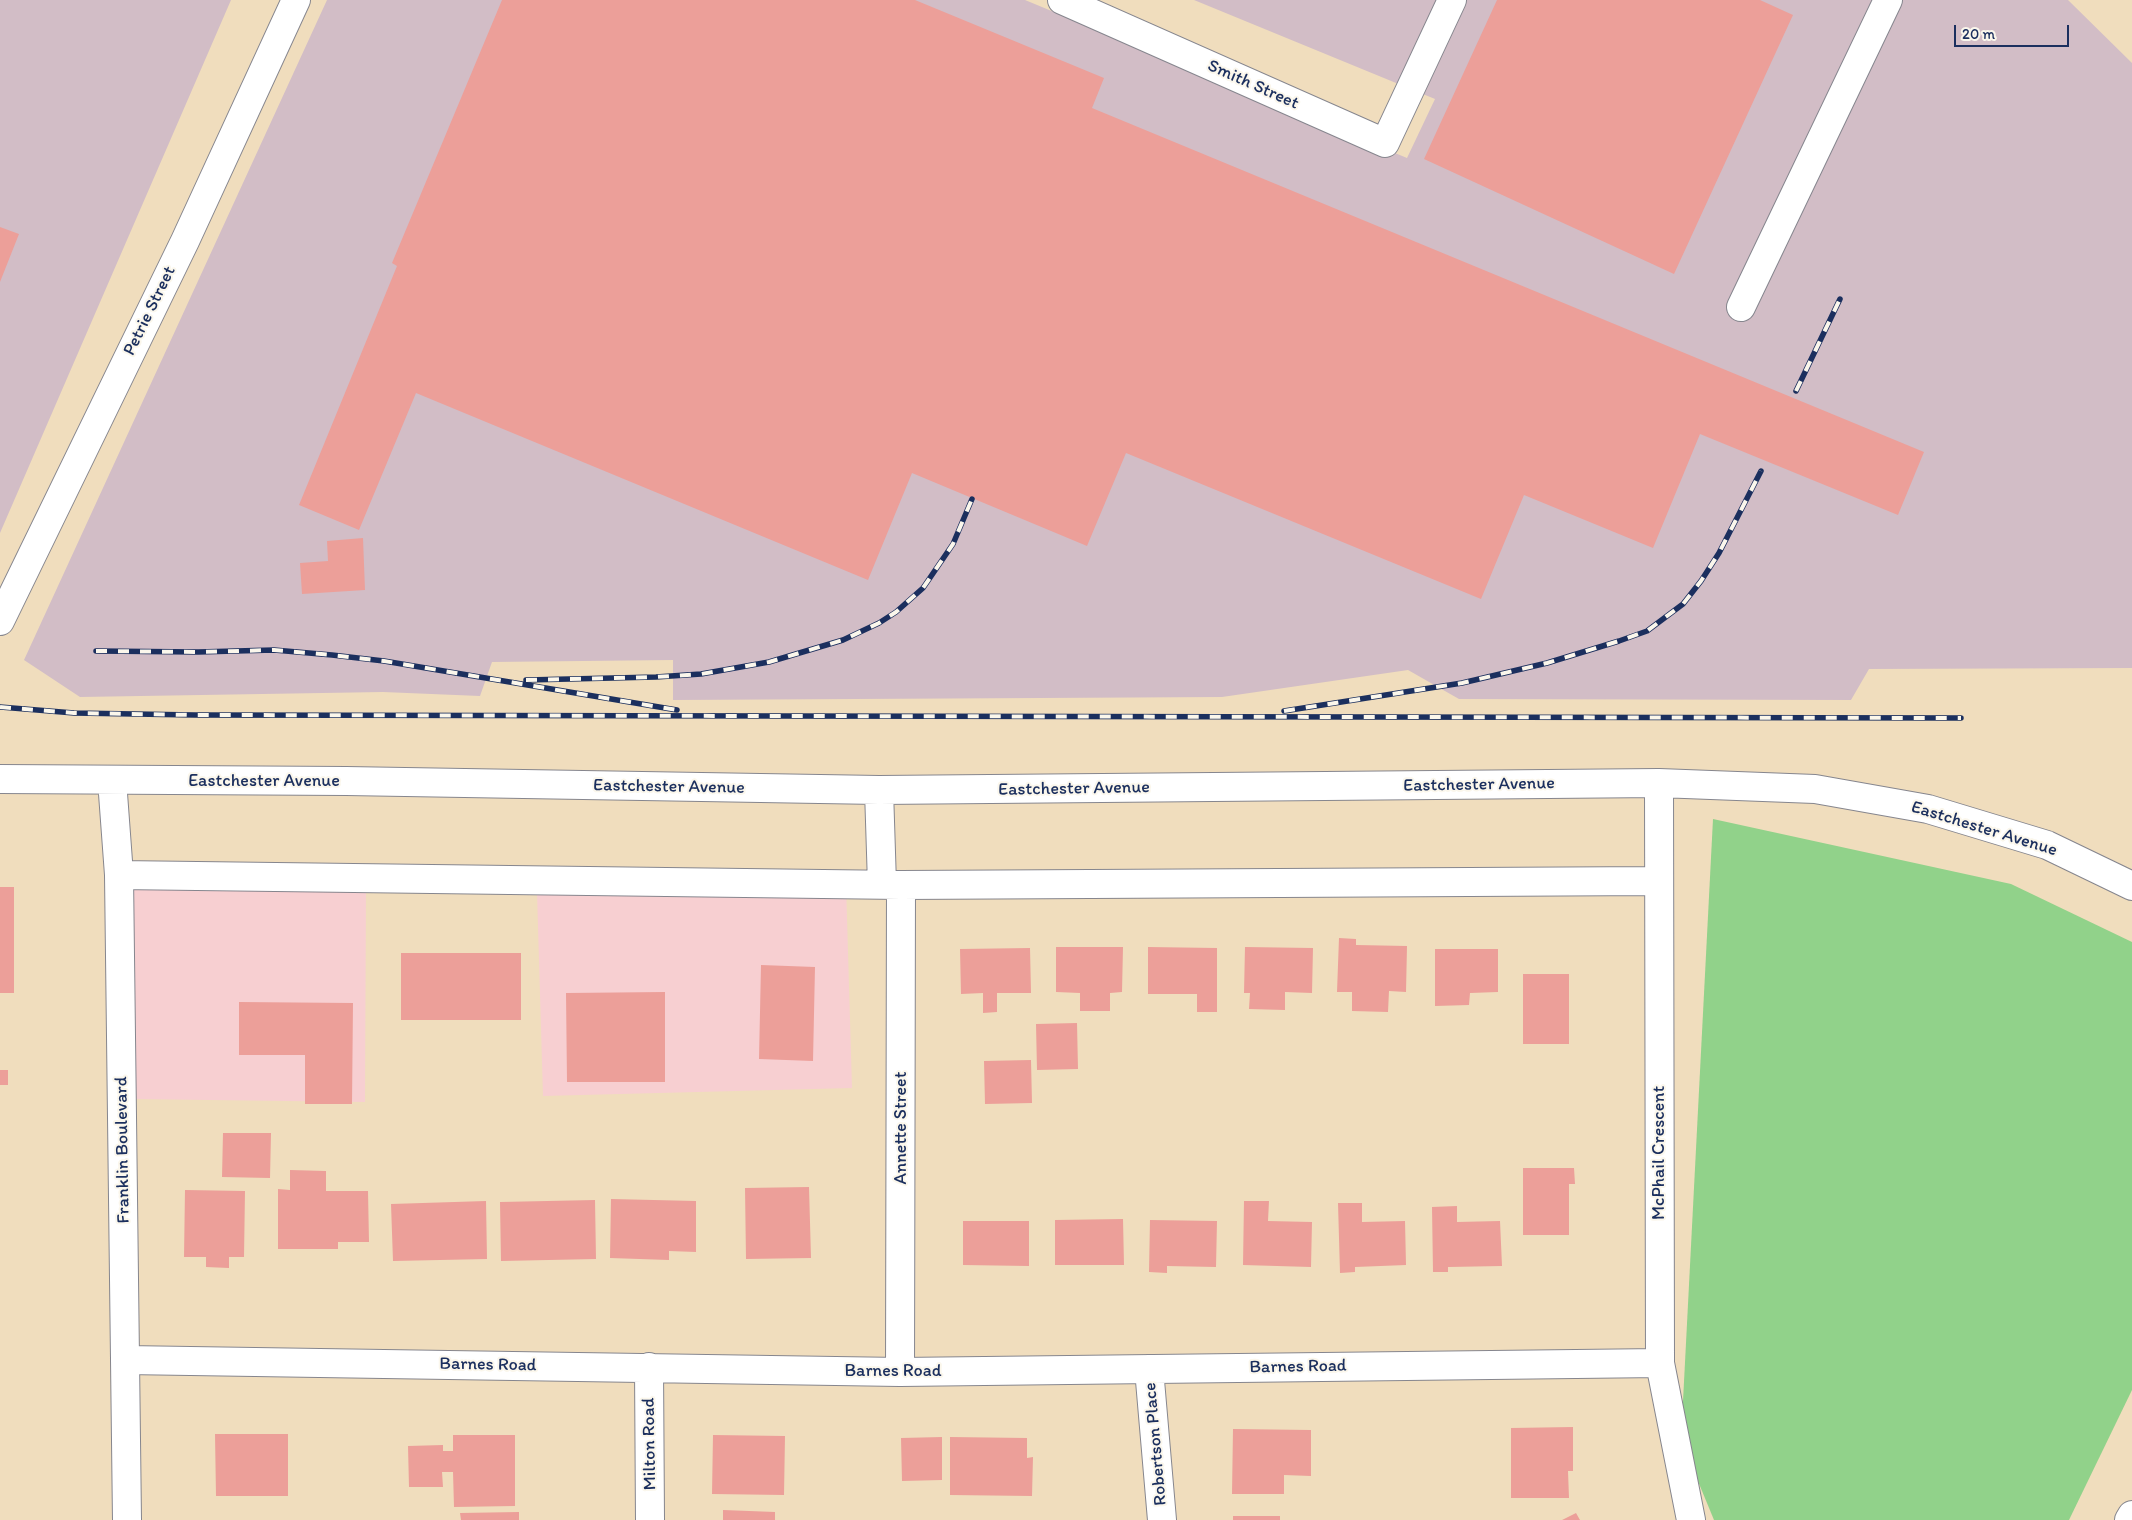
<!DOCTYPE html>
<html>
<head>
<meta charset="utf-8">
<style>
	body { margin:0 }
	#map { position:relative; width:2132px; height:1520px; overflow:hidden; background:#f0ddbd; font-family:Itim,sans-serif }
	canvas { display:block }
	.scale { position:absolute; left:1954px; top:25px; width:115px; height:22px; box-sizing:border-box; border:2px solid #1b2f5e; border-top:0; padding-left:6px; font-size:15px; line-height:18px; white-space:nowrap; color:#1b2f5e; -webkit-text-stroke:4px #fbf7ec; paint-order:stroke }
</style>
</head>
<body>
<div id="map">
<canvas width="2132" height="1520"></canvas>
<div class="scale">20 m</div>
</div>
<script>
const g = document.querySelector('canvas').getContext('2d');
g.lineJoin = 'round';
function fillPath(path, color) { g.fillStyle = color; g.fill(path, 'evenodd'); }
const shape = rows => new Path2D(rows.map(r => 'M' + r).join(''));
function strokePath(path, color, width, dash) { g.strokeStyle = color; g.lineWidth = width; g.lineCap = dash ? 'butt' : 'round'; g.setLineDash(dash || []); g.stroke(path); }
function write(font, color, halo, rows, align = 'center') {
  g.font = font + ' Itim,sans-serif'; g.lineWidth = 4; g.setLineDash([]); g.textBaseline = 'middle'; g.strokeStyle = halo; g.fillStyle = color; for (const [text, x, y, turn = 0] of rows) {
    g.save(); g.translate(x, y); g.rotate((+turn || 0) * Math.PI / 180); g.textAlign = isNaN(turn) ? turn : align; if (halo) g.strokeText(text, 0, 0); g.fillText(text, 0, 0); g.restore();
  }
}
fillPath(shape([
	[133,883,366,885,365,1102,132,1099],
	[846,884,852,1088,543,1096,537,892]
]), '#f7cfd1');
fillPath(shape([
	[0,0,231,0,0,533],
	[327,0,1025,0,1407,158,1435,99,1194,0,2068,0,2132,63,2132,668,1869,669,1851,700,1459,699,1408,670,1222,697,673,700,673,660,492,662,480,696,383,692,80,697,24,660]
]), '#d2bdc6');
fillPath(shape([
	[1713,819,2011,884,2132,942,2132,1390,2069,1520,1714,1520,1681,1440]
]), '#91d28a');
fillPath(shape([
	[502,0,915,0,1104,78,1092,108,1924,452,1898,515,1700,434,1653,548,1524,495,1481,599,1126,453,1087,546,912,473,868,580,416,393,359,530,299,505,397,266,392,263],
	[1497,0,1760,0,1793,15,1674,274,1424,159],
	[0,227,19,234,0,282],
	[363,538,365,590,302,594,300,563,328,561,327,541],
	[0,887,14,887,14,993,0,993],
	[1339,938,1356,939,1356,945,1407,946,1406,992,1389,991,1388,1012,1352,1011,1352,992,1337,992],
	[1056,947,1123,947,1122,992,1110,993,1110,1011,1080,1011,1080,993,1056,992],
	[1148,947,1217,948,1217,1012,1197,1012,1197,994,1148,994],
	[1245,947,1313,948,1312,993,1285,992,1285,1010,1249,1009,1250,993,1244,993],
	[1030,948,1031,993,997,993,997,1012,983,1013,983,993,961,994,960,949],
	[1435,949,1498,949,1498,992,1470,993,1469,1005,1435,1006],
	[401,953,521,953,521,1020,401,1020],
	[761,965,815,967,813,1061,759,1059],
	[1523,974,1569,974,1569,1044,1523,1044],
	[665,992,665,1082,567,1082,566,993],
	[239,1002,353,1003,352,1104,305,1104,305,1055,239,1055],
	[1077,1023,1078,1069,1037,1070,1036,1024],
	[1031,1060,1032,1103,985,1104,984,1061],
	[0,1070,8,1070,8,1085,0,1085],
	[223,1133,271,1133,270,1178,222,1177],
	[1523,1168,1574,1168,1575,1184,1569,1184,1569,1235,1523,1235],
	[290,1170,326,1171,326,1191,368,1191,369,1242,338,1242,338,1249,278,1249,278,1189,290,1190],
	[809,1187,811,1258,746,1259,745,1188],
	[185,1190,245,1191,244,1257,229,1257,229,1268,206,1267,206,1257,184,1257],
	[611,1199,696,1201,696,1252,669,1251,669,1260,610,1258],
	[595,1200,596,1259,501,1261,500,1202],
	[486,1201,487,1259,393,1261,391,1204],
	[1244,1201,1269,1201,1268,1221,1312,1222,1311,1267,1243,1265],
	[1338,1203,1362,1203,1362,1222,1405,1221,1406,1265,1355,1267,1355,1272,1340,1273],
	[1457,1206,1457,1222,1500,1221,1502,1266,1448,1267,1448,1272,1433,1272,1432,1207],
	[1123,1219,1124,1265,1055,1265,1055,1220],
	[1150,1220,1217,1221,1216,1267,1167,1266,1167,1273,1149,1272],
	[963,1221,1029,1221,1029,1266,963,1265],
	[1573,1427,1573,1471,1568,1471,1569,1498,1511,1498,1511,1428],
	[1233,1429,1311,1430,1311,1476,1284,1475,1284,1494,1232,1494],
	[215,1434,288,1434,288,1496,216,1496],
	[453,1435,515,1435,515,1506,454,1507,453,1472,442,1472,443,1487,409,1487,408,1446,443,1445,443,1451,453,1451],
	[713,1435,785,1436,784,1495,712,1494],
	[942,1437,942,1480,902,1481,901,1438],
	[950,1437,1027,1438,1027,1458,1033,1457,1032,1496,950,1495],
	[723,1510,775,1512,775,1520,723,1520],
	[519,1512,519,1520,461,1520,460,1513],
	[1576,1513,1580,1520,1562,1520],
	[1233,1516,1280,1516,1280,1520,1233,1520]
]), '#ec9f99');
const minor = shape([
	[1062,0,1385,143,1452,0],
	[1741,307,1888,0],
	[0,621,185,241,296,0],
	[0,779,346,781,879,790,1659,783,1815,789,1928,809,2047,845,2132,886],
	[112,780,119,875,127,1520],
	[1659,783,1660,1363,1691,1520],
	[879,790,882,884],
	[119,875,901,885,1658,881],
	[126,1360,900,1372,1660,1363],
	[649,1367,650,1520],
	[1149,1369,1162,1520],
	[900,1372,901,885]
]);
const major = shape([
	[2129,1520,2132,1515]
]);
strokePath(minor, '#86868e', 30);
strokePath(major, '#86868e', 30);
strokePath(minor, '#fff', 28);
strokePath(major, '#fff', 28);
const rail = shape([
	[1796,391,1840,299],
	[96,651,198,652,274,650,332,655,384,661,677,710],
	[526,680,656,677,701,674,769,662,843,640,879,623,896,612,923,588,953,544,972,499],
	[0,707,74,713,195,715,1961,718],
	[1284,711,1462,683,1547,663,1619,641,1647,631,1683,604,1701,581,1719,553,1761,471]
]);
strokePath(rail, '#1b2f5e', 5.5);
strokePath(rail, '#fbf7ec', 4, [11]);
write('18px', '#1b2f5e', '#fbf7ec', [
	["Smith Street",1253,85,24],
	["Petrie Street",150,311,-64],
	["Eastchester Avenue",264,781],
	["Eastchester Avenue",1479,785,-1],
	["Eastchester Avenue",669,787,1],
	["Eastchester Avenue",1074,789,-1],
	["Eastchester Avenue",1984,829,17],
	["Annette Street",901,1128,-90],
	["Franklin Boulevard",123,1150,-91],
	["McPhail Crescent",1659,1153,-90],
	["Barnes Road",488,1365,1],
	["Barnes Road",1298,1367,-1],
	["Barnes Road",893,1371],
	["Milton Road",650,1444,-91],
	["Robertson Place",1156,1444,-95]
]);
</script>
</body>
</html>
